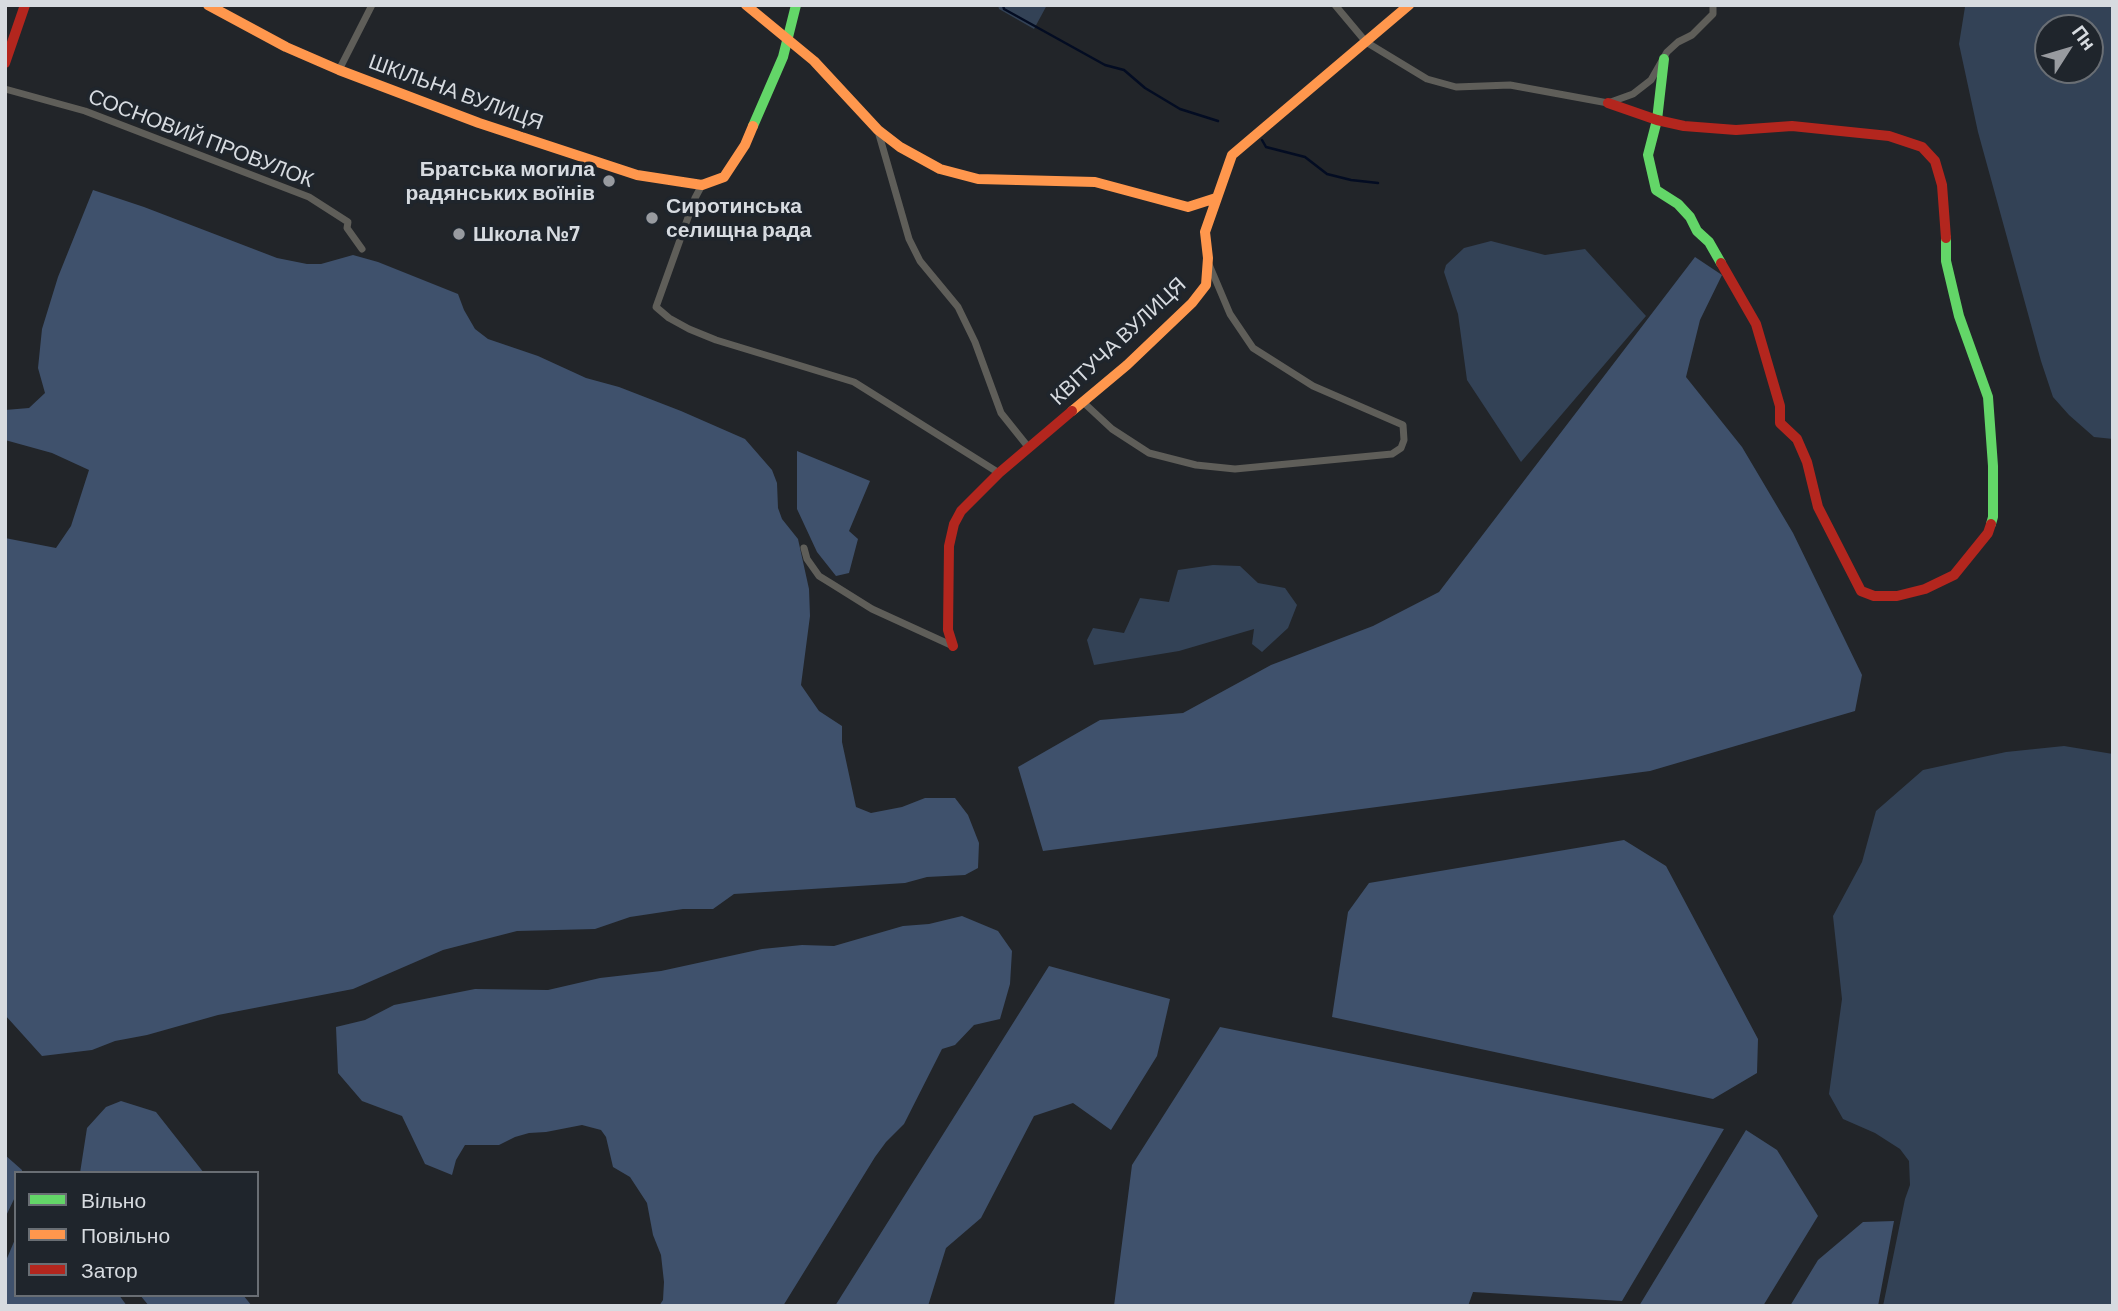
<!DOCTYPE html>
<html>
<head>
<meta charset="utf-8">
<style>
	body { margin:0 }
	#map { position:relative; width:2118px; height:1311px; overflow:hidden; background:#222529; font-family:Barlow,sans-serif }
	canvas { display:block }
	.frame { position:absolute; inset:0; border:7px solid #d7dbe0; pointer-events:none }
	.legend { position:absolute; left:14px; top:1171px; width:245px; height:126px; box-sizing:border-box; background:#1f252c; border:2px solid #696e74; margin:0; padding:9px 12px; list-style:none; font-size:21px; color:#d7dbe0 }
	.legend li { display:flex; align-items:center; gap:14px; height:35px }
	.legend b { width:35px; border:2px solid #696e74 }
	.north { position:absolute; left:2034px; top:14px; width:70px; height:70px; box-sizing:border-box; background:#1f252c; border:2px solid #696e74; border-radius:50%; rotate:53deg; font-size:19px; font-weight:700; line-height:28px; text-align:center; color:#d7dbe0 }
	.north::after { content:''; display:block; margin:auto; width:24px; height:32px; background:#989ba0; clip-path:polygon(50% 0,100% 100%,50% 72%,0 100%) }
</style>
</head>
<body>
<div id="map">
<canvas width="2118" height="1311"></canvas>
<div class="frame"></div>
<ul class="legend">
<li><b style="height:9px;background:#63d668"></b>Вільно</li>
<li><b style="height:9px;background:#ff974d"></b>Повільно</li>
<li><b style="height:9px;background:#b3261e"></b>Затор</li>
</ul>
<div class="north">Пн</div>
</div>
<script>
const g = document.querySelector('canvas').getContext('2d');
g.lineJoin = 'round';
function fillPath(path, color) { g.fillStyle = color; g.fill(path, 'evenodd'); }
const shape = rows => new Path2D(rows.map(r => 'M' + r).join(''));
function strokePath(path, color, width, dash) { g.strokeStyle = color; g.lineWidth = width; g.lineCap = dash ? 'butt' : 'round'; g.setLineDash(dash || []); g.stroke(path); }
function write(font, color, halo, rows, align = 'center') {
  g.font = font + ' Barlow,sans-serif'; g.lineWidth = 7; g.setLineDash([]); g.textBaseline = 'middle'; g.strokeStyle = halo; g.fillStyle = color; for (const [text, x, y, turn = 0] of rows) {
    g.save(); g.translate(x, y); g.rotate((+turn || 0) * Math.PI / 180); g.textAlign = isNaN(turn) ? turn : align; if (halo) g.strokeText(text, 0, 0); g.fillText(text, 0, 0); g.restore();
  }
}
fillPath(shape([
	[998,5,1047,5,1034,29,999,9],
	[1979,5,2113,5,2113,439,2094,437,2069,415,2053,397,2041,361,1978,132,1959,44,1965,7],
	[2048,28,2090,28,2090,70,2048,70],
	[1491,241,1545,255,1585,249,1646,316,1521,462,1467,380,1458,314,1444,272,1446,265,1464,248],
	[1213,565,1240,566,1258,583,1285,588,1297,605,1288,628,1262,652,1252,644,1254,629,1179,651,1094,665,1087,640,1093,628,1124,633,1140,598,1169,602,1178,570],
	[2064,746,2113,754,2113,1306,1883,1306,1905,1199,1910,1185,1909,1161,1900,1149,1875,1133,1843,1119,1829,1094,1842,999,1833,916,1862,862,1876,811,1923,770,2006,752]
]), '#334256');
fillPath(shape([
	[93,190,144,207,277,258,307,264,321,264,353,255,378,262,458,294,464,310,475,329,488,339,538,356,586,378,619,387,681,411,745,439,772,470,777,483,778,508,782,519,798,539,809,589,810,616,801,685,819,711,842,726,842,742,856,807,871,813,902,807,925,798,955,798,968,815,979,843,978,868,965,875,927,877,905,883,734,894,713,909,683,909,630,917,595,929,517,931,443,950,353,989,218,1015,147,1035,115,1041,92,1050,42,1056,5,1015,5,538,56,548,71,526,89,470,52,453,5,440,5,410,29,408,45,393,38,368,42,329,58,277],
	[1695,257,1722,275,1700,320,1686,377,1742,447,1793,533,1862,675,1855,711,1650,771,1043,851,1018,767,1100,720,1183,713,1271,665,1373,626,1439,592],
	[797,451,870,481,849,531,858,539,849,573,836,576,817,552,797,509],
	[1624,840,1666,866,1758,1039,1757,1073,1713,1099,1332,1017,1348,912,1369,883],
	[962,916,998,931,1012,951,1010,984,1000,1019,974,1025,955,1045,942,1049,904,1124,886,1142,875,1157,783,1306,659,1306,663,1300,664,1282,661,1255,653,1235,647,1203,630,1177,613,1167,606,1137,601,1130,582,1125,546,1132,529,1133,515,1137,499,1145,465,1145,456,1160,452,1175,425,1164,402,1116,362,1101,338,1073,336,1027,365,1020,394,1005,475,989,548,990,600,978,661,971,762,949,802,945,834,946,903,926,929,924],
	[1049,966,1170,999,1157,1056,1111,1130,1073,1103,1034,1116,981,1218,946,1248,928,1306,835,1306],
	[1220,1027,1724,1129,1622,1301,1473,1292,1468,1306,1114,1306,1132,1165],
	[121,1101,156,1112,204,1173,80,1173,87,1128,106,1107],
	[1746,1130,1777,1150,1818,1216,1763,1306,1639,1306],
	[5,1155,22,1170,22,1173,16,1173,16,1195,5,1218],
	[1894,1221,1878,1306,1790,1306,1818,1260,1863,1222],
	[16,1237,16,1295,119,1295,127,1306,5,1306,5,1263],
	[140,1295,243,1295,252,1306,149,1306]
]), '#3f516c');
strokePath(shape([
	[1003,5,1004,9,1105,65,1124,70,1145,88,1180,109,1218,121],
	[1262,140,1266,147,1305,157,1327,174,1351,180,1378,183]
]), '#030c22', 2.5);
strokePath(shape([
	[1335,5,1366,42,1427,79,1456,87,1510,85,1608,103,1633,94,1651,80,1667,52,1678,42,1692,35,1713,14,1713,5],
	[339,70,372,5],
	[5,89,85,111,309,197,348,222,347,228,362,249],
	[878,131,909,239,920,261,958,307,975,342,1001,413,1029,448],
	[702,185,695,198,656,307,669,318,689,329,716,340,854,382,999,473],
	[1083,402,1112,429,1149,453,1196,465,1235,469,1392,454,1401,448,1404,440,1403,425,1313,386,1253,348,1230,314,1208,262],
	[804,548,807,559,819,576,832,584,872,609,953,646]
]), '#5f5e59', 7);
strokePath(shape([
	[1664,59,1657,120,1648,155,1656,190,1678,204,1690,217,1697,231,1709,242,1721,263],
	[753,126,783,57,796,5],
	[1946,238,1946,261,1959,316,1988,397,1993,466,1993,517,1991,524]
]), '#63d668', 10);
strokePath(shape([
	[208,5,286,47,339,70,479,123,637,175,702,185,724,177,745,145,753,126],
	[746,5,814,61,878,130,900,147,940,169,978,179,1095,182,1188,207,1216,198],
	[1072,411,1127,365,1192,303,1206,285,1208,258,1205,232,1232,155,1409,5]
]), '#ff974d', 10);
strokePath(shape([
	[5,63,25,5],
	[1608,103,1657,120,1684,126,1736,130,1792,126,1889,136,1922,147,1935,161,1942,185,1946,238],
	[1721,263,1756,324,1780,406,1780,423,1797,439,1807,462,1818,507,1861,591,1874,596,1897,596,1925,589,1954,575,1988,533,1991,524],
	[953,646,948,630,949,546,954,524,961,511,999,473,1072,411]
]), '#b3261e', 10);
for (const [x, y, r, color] of [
	[609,181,7,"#989ba0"],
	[652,218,7,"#989ba0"],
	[459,234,7,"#989ba0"]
]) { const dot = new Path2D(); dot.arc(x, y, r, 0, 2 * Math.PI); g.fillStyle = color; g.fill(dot); strokePath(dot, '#1f252c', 2.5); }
write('21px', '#d7dbe0', '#1f252c', [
	["ШКІЛЬНА ВУЛИЦЯ",456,92,20],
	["СОСНОВИЙ ПРОВУЛОК",201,138,21],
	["КВІТУЧА ВУЛИЦЯ",1118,341,-43]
]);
write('bold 21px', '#d7dbe0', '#1f252c', [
	["Братська могила",595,169,"right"],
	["радянських воїнів",595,193,"right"],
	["Сиротинська",666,206],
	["селищна рада",666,230],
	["Школа №7",473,234]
], 'left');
</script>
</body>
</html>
